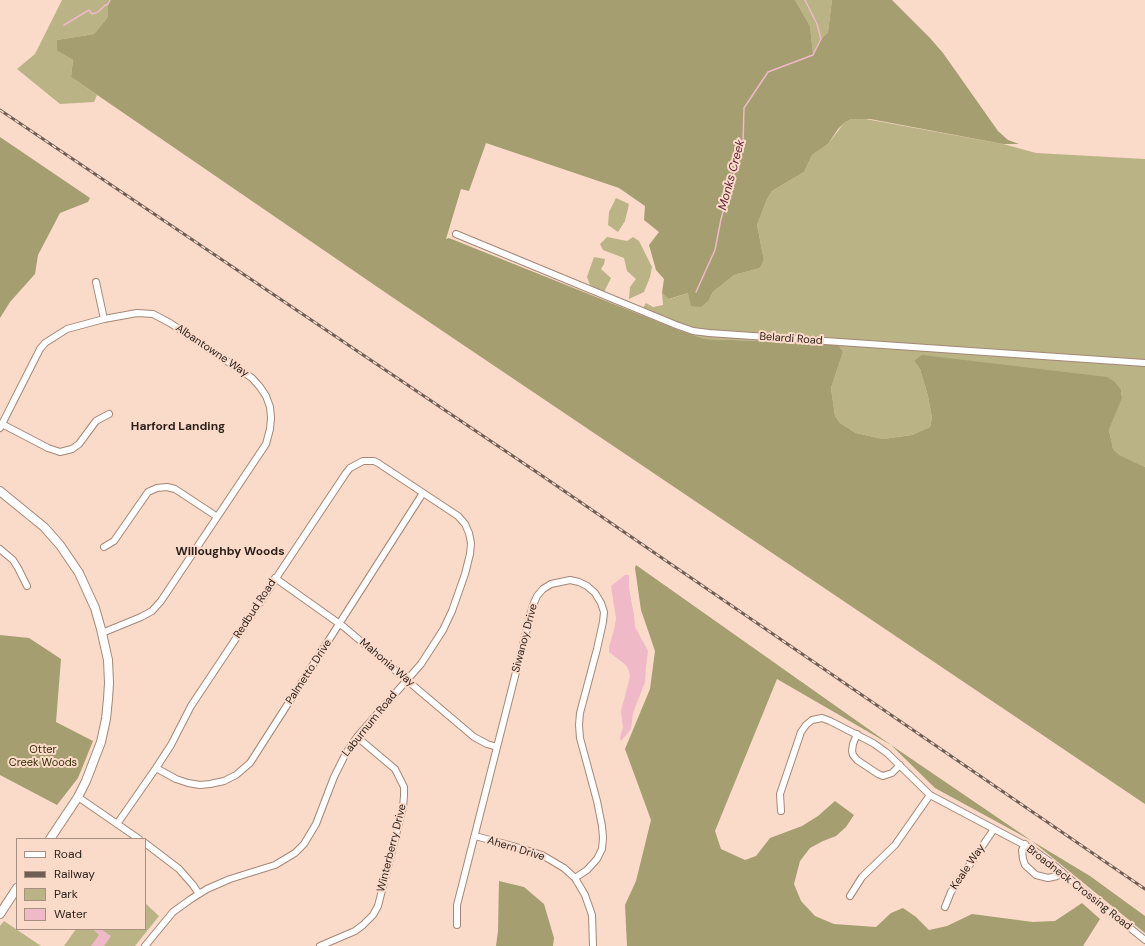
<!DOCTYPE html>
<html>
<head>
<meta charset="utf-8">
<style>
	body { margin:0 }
	#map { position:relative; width:1145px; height:946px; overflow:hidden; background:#fadac9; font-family:"DM Sans",sans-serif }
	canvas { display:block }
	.legend { position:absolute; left:16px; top:838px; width:130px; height:92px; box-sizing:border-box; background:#fadac9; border:1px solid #a78f82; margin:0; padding:5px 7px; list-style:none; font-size:12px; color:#2a1f18 }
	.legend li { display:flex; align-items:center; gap:8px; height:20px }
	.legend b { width:20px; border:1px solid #a78f82 }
</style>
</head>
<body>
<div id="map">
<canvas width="1145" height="946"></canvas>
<ul class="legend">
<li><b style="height:5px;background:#fff"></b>Road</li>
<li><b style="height:5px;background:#705e54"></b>Railway</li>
<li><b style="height:11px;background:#bab385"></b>Park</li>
<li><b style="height:11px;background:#efb9c8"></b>Water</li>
</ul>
</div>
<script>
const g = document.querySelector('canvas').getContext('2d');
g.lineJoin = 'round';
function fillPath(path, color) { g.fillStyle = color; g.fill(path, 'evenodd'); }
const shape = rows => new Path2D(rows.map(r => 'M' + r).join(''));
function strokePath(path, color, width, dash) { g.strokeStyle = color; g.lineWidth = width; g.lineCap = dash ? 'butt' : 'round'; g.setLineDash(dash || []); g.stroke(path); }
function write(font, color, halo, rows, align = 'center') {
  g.font = font + ' "DM Sans",sans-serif'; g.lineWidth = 4; g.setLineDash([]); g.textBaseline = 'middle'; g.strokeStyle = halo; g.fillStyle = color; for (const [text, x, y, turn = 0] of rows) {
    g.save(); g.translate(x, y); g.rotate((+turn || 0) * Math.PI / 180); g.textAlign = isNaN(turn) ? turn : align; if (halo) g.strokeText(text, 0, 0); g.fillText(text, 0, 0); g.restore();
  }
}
fillPath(shape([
	[62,0,110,0,108,4,108,17,94,34,57,40,57,51,73,60,71,77,97,95,94,102,60,104,17,69,35,54],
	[795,0,832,0,828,32,821,39,813,55,810,26],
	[860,118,1003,144,1036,153,1145,159,1145,467,1118,455,1113,449,1109,430,1122,397,1121,389,1115,382,914,361,920,369,928,396,932,418,930,427,912,435,883,439,856,433,840,423,835,416,831,388,843,352,838,344,705,339,681,331,684,326,643,308,646,303,653,307,663,305,662,293,670,299,688,293,709,300,713,292,734,275,760,268,764,260,757,225,767,199,772,191,804,172,812,155,828,144,844,123,851,119],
	[616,198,629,204,625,221,618,232,608,225,609,212],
	[607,237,627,241,633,237,639,241,652,267,650,277,644,292,629,299,630,287,636,279,627,271,624,258,603,250,600,244],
	[594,257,605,259,604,264,601,269,611,278,604,292,590,285,587,277],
	[145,903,159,916,135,946,64,946,76,929,145,929],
	[4,921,41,946,0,946,0,926]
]), '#bab385');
fillPath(shape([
	[110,0,795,0,810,26,813,54,821,39,828,32,832,0,892,0,930,38,943,53,998,131,1008,140,1019,144,1003,144,870,119,851,119,844,123,838,129,828,144,812,155,804,172,772,191,767,199,757,225,764,260,760,268,734,275,713,292,709,300,701,307,691,306,688,293,669,299,662,293,664,279,656,270,649,245,659,232,644,220,645,206,619,188,486,143,469,191,461,189,446,239,449,238,681,331,705,339,838,344,843,352,831,388,835,416,840,423,856,433,883,439,912,435,930,427,932,418,928,396,920,369,914,361,922,355,1107,377,1115,382,1121,389,1122,398,1109,430,1113,449,1119,455,1145,467,1145,804,392,297,71,77,73,60,57,51,57,40,94,34,108,17,108,4],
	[0,137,90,198,88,202,60,213,38,255,35,274,10,302,0,318],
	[636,565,891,745,1032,841,1090,876,1145,916,1145,933,1032,841,935,788,891,745,777,679,715,831,721,849,745,860,756,856,770,838,802,826,818,816,835,801,854,815,846,827,836,836,823,841,810,848,800,861,794,884,801,901,815,916,834,924,876,927,891,913,903,908,916,917,929,930,947,926,972,914,1033,922,1055,921,1082,903,1100,919,1083,946,627,946,625,905,636,881,651,820,625,749,650,689,655,651,641,610,635,568],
	[0,635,29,638,61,659,56,722,93,741,78,778,57,805,0,775],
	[499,881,524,887,544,904,554,938,553,946,496,946,498,931]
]), '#a59e70');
fillPath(shape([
	[625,575,629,575,629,588,634,615,635,627,648,651,646,666,645,682,633,713,631,729,621,741,620,737,623,728,621,711,630,677,629,671,626,665,609,652,609,647,614,630,616,618,611,586],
	[95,929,101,929,111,936,104,946,91,946,99,935,94,930]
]), '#efb9c8');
strokePath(shape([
	[64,25,89,10,92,14,98,12,104,6,108,4,110,0],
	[696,292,715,250,721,219,743,142,744,108,768,72,813,55,821,39,817,24,805,0]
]), '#efb9c8', 1.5);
const minor = shape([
	[456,234,676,325,693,331,709,333,1145,363],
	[96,282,104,319],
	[2,424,48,448,60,452,72,449,79,444,96,421,109,414],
	[0,428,40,349,45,343,67,329,104,319,137,313,153,314,170,323,252,378,260,387,266,396,270,407,271,418,270,429,266,444,161,601,152,611,141,617,102,633],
	[104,547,114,541,148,492,157,488,167,487,175,489,216,516],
	[0,549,13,560,18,568,27,586],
	[275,578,344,627,474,737,487,744,497,747],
	[857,734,853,744,852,751,853,755,857,760,878,774,883,776,892,773,900,765],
	[156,768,176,779,188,783,200,785,210,784,224,781,236,775,250,763,423,493],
	[78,797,139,839],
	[781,811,780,794,801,732,806,725,812,720,822,718,830,721,873,743,887,753,930,795,1032,849,1050,862,1085,892,1145,940],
	[117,824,156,768,171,745,191,706,346,473,350,468,363,461,374,461,378,463,458,516,465,524,469,533,471,543,470,554,465,574,452,611,443,630,421,664,357,737,346,753,334,777,316,824,304,844,295,853,275,865,230,879,207,889,191,899,173,912,145,946],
	[475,836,513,846,542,855,564,868,575,878,585,895,592,915,593,946],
	[145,843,179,869,193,885,199,894],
	[1025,844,1022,850,1023,859,1025,865,1036,875,1048,878,1057,876,1062,872],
	[850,896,862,877,895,845,930,795],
	[945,907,951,892,994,829],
	[457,925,457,905,533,605,537,596,543,589,551,584,570,580,579,582,587,586,595,593,601,603,604,612,603,622,597,649,580,713,579,725,580,738,597,801,602,826,603,838,602,849,597,859,587,870,575,878],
	[320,946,355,931,363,925,373,915,378,906,403,807,404,796,404,787,395,769,357,737]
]);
const tertiary = shape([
	[0,491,44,527,60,545,79,573,95,608,101,629,108,660,109,683,108,699,106,719,101,742,86,781,78,797,50,839],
	[0,914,17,888]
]);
strokePath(minor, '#a48777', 8);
strokePath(tertiary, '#a48777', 10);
strokePath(minor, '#fff', 6);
strokePath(tertiary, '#fff', 8);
const rail = shape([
	[0,110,538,473,1145,889]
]);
strokePath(rail, '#705e54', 3);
strokePath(rail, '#fadac9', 1.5, [4.5]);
write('11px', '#2a1f18', '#fadac9', [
	["Belardi Road",791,339,4],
	["Albantowne Way",212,351,34],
	["Redbud Road",255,609,-57],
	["Siwanoy Drive",525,638,-75],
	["Mahonia Way",387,663,40],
	["Palmetto Drive",309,672,-57],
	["Laburnum Road",370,724,-51],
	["Winterberry Drive",392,848,-76],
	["Ahern Drive",516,849,17],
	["Keale Way",968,867,-56],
	["Broadneck Crossing Road",1079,888,38]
]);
write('11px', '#342e06', '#fadac9', [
	["Otter",43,750],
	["Creek Woods",43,763]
]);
write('italic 12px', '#5d1f36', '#fadac9', [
	["Monks Creek",732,175,-75]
]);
write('bold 12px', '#2a1f18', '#fadac9', [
	["Harford Landing",178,427],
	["Willoughby Woods",230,552]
]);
</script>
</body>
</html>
